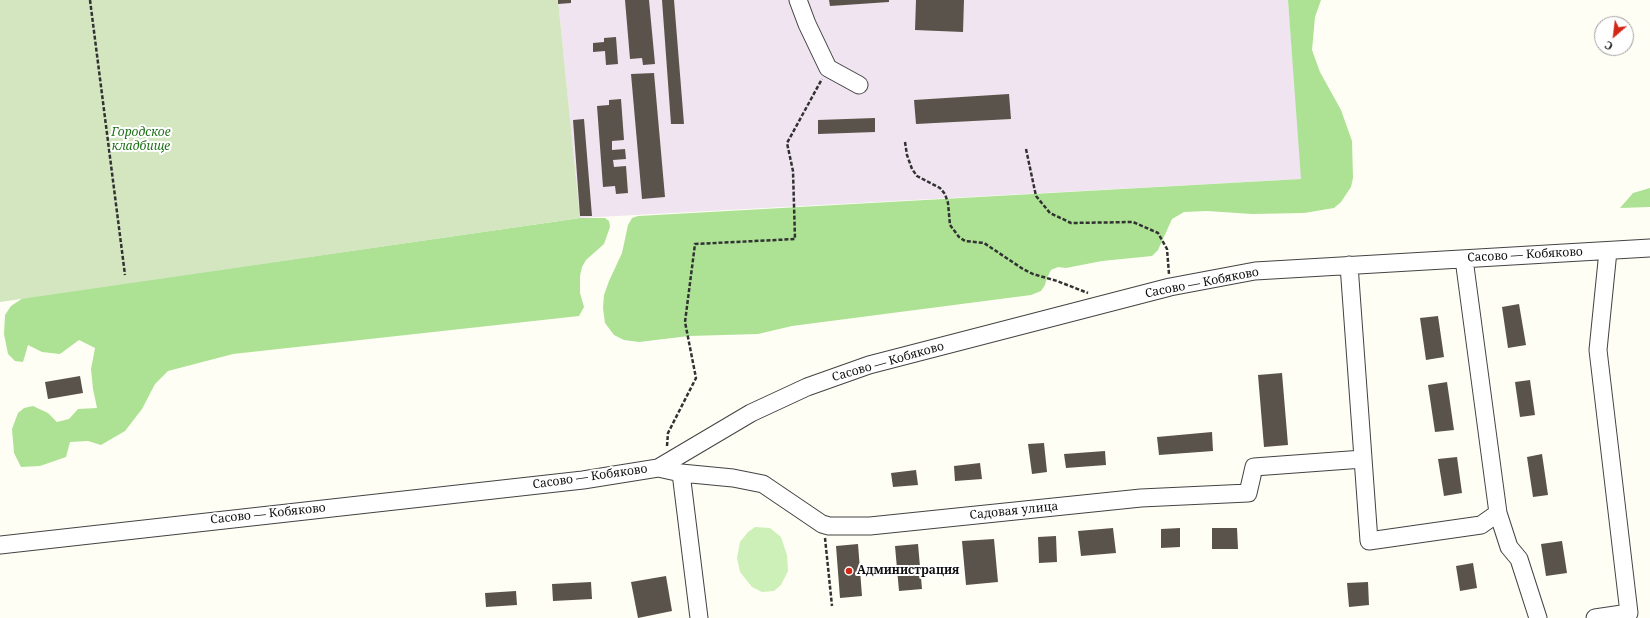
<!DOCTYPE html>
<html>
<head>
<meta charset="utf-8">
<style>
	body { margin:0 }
	#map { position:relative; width:1650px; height:618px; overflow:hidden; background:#fffef4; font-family:"Noto Serif",serif }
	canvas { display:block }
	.north { position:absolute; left:1594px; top:16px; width:40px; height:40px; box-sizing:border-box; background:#fff; border:1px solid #9f9f9f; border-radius:50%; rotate:208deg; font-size:11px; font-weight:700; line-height:16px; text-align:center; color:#101010 }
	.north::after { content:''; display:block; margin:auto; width:14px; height:18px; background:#d22717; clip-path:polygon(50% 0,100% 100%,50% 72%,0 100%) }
</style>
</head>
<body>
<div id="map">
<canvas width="1650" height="618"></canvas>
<div class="north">С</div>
</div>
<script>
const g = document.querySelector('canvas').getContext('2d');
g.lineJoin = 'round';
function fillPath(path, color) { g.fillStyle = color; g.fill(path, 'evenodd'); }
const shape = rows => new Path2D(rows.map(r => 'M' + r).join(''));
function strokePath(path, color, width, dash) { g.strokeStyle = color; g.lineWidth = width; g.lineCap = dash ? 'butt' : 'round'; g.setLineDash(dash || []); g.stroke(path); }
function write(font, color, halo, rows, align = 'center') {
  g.font = font + ' "Noto Serif",serif'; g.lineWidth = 4; g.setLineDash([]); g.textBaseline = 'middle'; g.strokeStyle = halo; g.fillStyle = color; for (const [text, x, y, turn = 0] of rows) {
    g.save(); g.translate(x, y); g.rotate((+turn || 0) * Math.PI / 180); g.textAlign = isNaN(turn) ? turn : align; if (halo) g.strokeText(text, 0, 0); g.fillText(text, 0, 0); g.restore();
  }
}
fillPath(shape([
	[558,0,1288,0,1302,179,580,218]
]), '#efe4ef');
fillPath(shape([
	[755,527,770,528,781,537,787,555,788,571,781,585,774,591,762,592,752,587,740,572,737,558,740,542,748,532]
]), '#cdefb8');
fillPath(shape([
	[1288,0,1321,0,1315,17,1312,50,1320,72,1341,110,1352,141,1353,178,1351,187,1341,202,1334,208,1304,213,1252,214,1207,211,1184,212,1172,219,1158,250,1152,256,1102,261,1066,268,1058,267,1051,270,1047,278,1045,285,1041,291,1031,295,792,326,758,334,689,336,639,342,624,340,614,335,605,323,603,308,604,295,609,281,622,253,628,225,632,218,638,216,1301,179],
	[1650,188,1650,207,1620,208,1633,193],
	[580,218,605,218,609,221,610,227,604,244,586,260,582,267,580,276,580,293,584,307,579,316,233,354,168,371,155,384,142,409,125,431,101,445,88,441,70,442,66,457,40,466,21,467,14,453,12,429,18,413,24,408,33,406,48,413,57,422,69,419,78,409,97,408,93,389,91,369,95,348,79,340,60,354,42,352,28,345,23,362,15,361,8,354,4,334,5,315,11,306,23,298]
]), '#ade295');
fillPath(shape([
	[0,0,558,0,580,218,0,302]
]), '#d4e6c0');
fillPath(shape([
	[558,0,571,0,571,3,558,4],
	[625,0,649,0,655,64,643,65,642,58,630,59],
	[662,0,674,0,684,124,671,124],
	[829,0,889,0,889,2,830,6],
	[916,0,964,0,963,32,915,30],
	[616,37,618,64,606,65,605,51,593,52,593,43,604,42,604,38],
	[654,73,665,197,642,199,631,74],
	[1009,94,1011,119,916,124,914,100],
	[621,99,624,140,612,141,612,150,625,149,626,159,613,160,614,167,626,166,628,193,616,194,615,186,603,187,597,106,609,105,609,100],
	[875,118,875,132,818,134,818,120],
	[584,119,592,216,580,216,573,120],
	[1519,304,1526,345,1508,348,1502,307],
	[1438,316,1444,357,1426,360,1420,318],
	[1282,373,1288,445,1264,447,1258,375],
	[80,376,83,393,48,399,45,382],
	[1530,380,1535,415,1520,417,1515,382],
	[1447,382,1454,430,1435,432,1428,385],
	[1212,432,1213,451,1159,455,1157,437],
	[1044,443,1047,472,1032,474,1028,444],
	[1105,451,1106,465,1066,468,1064,454],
	[1542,454,1548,495,1533,497,1527,457],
	[1457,457,1462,493,1444,496,1438,459],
	[980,463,982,479,955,481,954,466],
	[916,470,918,485,893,487,891,473],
	[1113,528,1116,553,1081,556,1078,531],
	[1180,528,1180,547,1161,548,1161,529],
	[1212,528,1237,528,1238,549,1212,549],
	[1056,536,1057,562,1039,563,1038,537],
	[994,539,998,582,966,585,962,541],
	[1562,541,1567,573,1546,576,1541,544],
	[858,544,862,596,840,598,836,546],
	[918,544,922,589,899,591,895,546],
	[1473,563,1477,588,1460,591,1456,566],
	[666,576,672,611,638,618,631,582],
	[591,582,592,599,553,601,552,584],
	[1368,582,1369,605,1349,607,1347,583],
	[516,591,517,605,486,607,485,593]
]), '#5a534b');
const minor = shape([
	[798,0,807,24,828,68,859,85],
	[1464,259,1498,513,1509,547,1519,559,1538,618],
	[1349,265,1369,541,1481,525,1498,513],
	[658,468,681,473,733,478,763,484,822,524,829,526,870,526,1141,498,1248,493,1254,467,1363,459],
	[681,473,699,618],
	[0,545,583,480,658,468,751,413,807,387,869,365,1170,287,1255,271,1650,248],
	[1595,618,1629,613,1598,350,1608,251]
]);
strokePath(minor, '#434343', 19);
strokePath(shape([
	[90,0,125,275],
	[905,142,907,155,912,169,917,176,940,188,945,194,948,203,950,225,959,237,965,241,984,243,1023,269,1033,274,1057,281,1088,293],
	[1026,149,1036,196,1050,213,1071,223,1133,222,1158,233,1167,249,1169,274],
	[667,446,668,433,696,378,685,322,695,244,795,239,793,171,787,143,822,79],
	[825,538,832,606]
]), '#323232', 2.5, [4, 2]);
strokePath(minor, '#fff', 17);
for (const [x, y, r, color] of [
	[849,571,4,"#d22717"]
]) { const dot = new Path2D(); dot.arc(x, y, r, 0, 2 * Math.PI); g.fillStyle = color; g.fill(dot); strokePath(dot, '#fff', 1.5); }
write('italic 12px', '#1e7118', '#fff', [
	["Городское",141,133],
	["кладбище",141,147]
]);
write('12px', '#101010', '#fff', [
	["Сасово — Кобяково",1525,255,-3],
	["Сасово — Кобяково",1202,283,-11],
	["Сасово — Кобяково",888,362,-16],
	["Сасово — Кобяково",590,477,-8],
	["Садовая улица",1014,511,-6],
	["Сасово — Кобяково",268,514,-6]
]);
write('bold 12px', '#101010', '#fff', [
	["Администрация",857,571]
], 'left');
</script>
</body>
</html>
